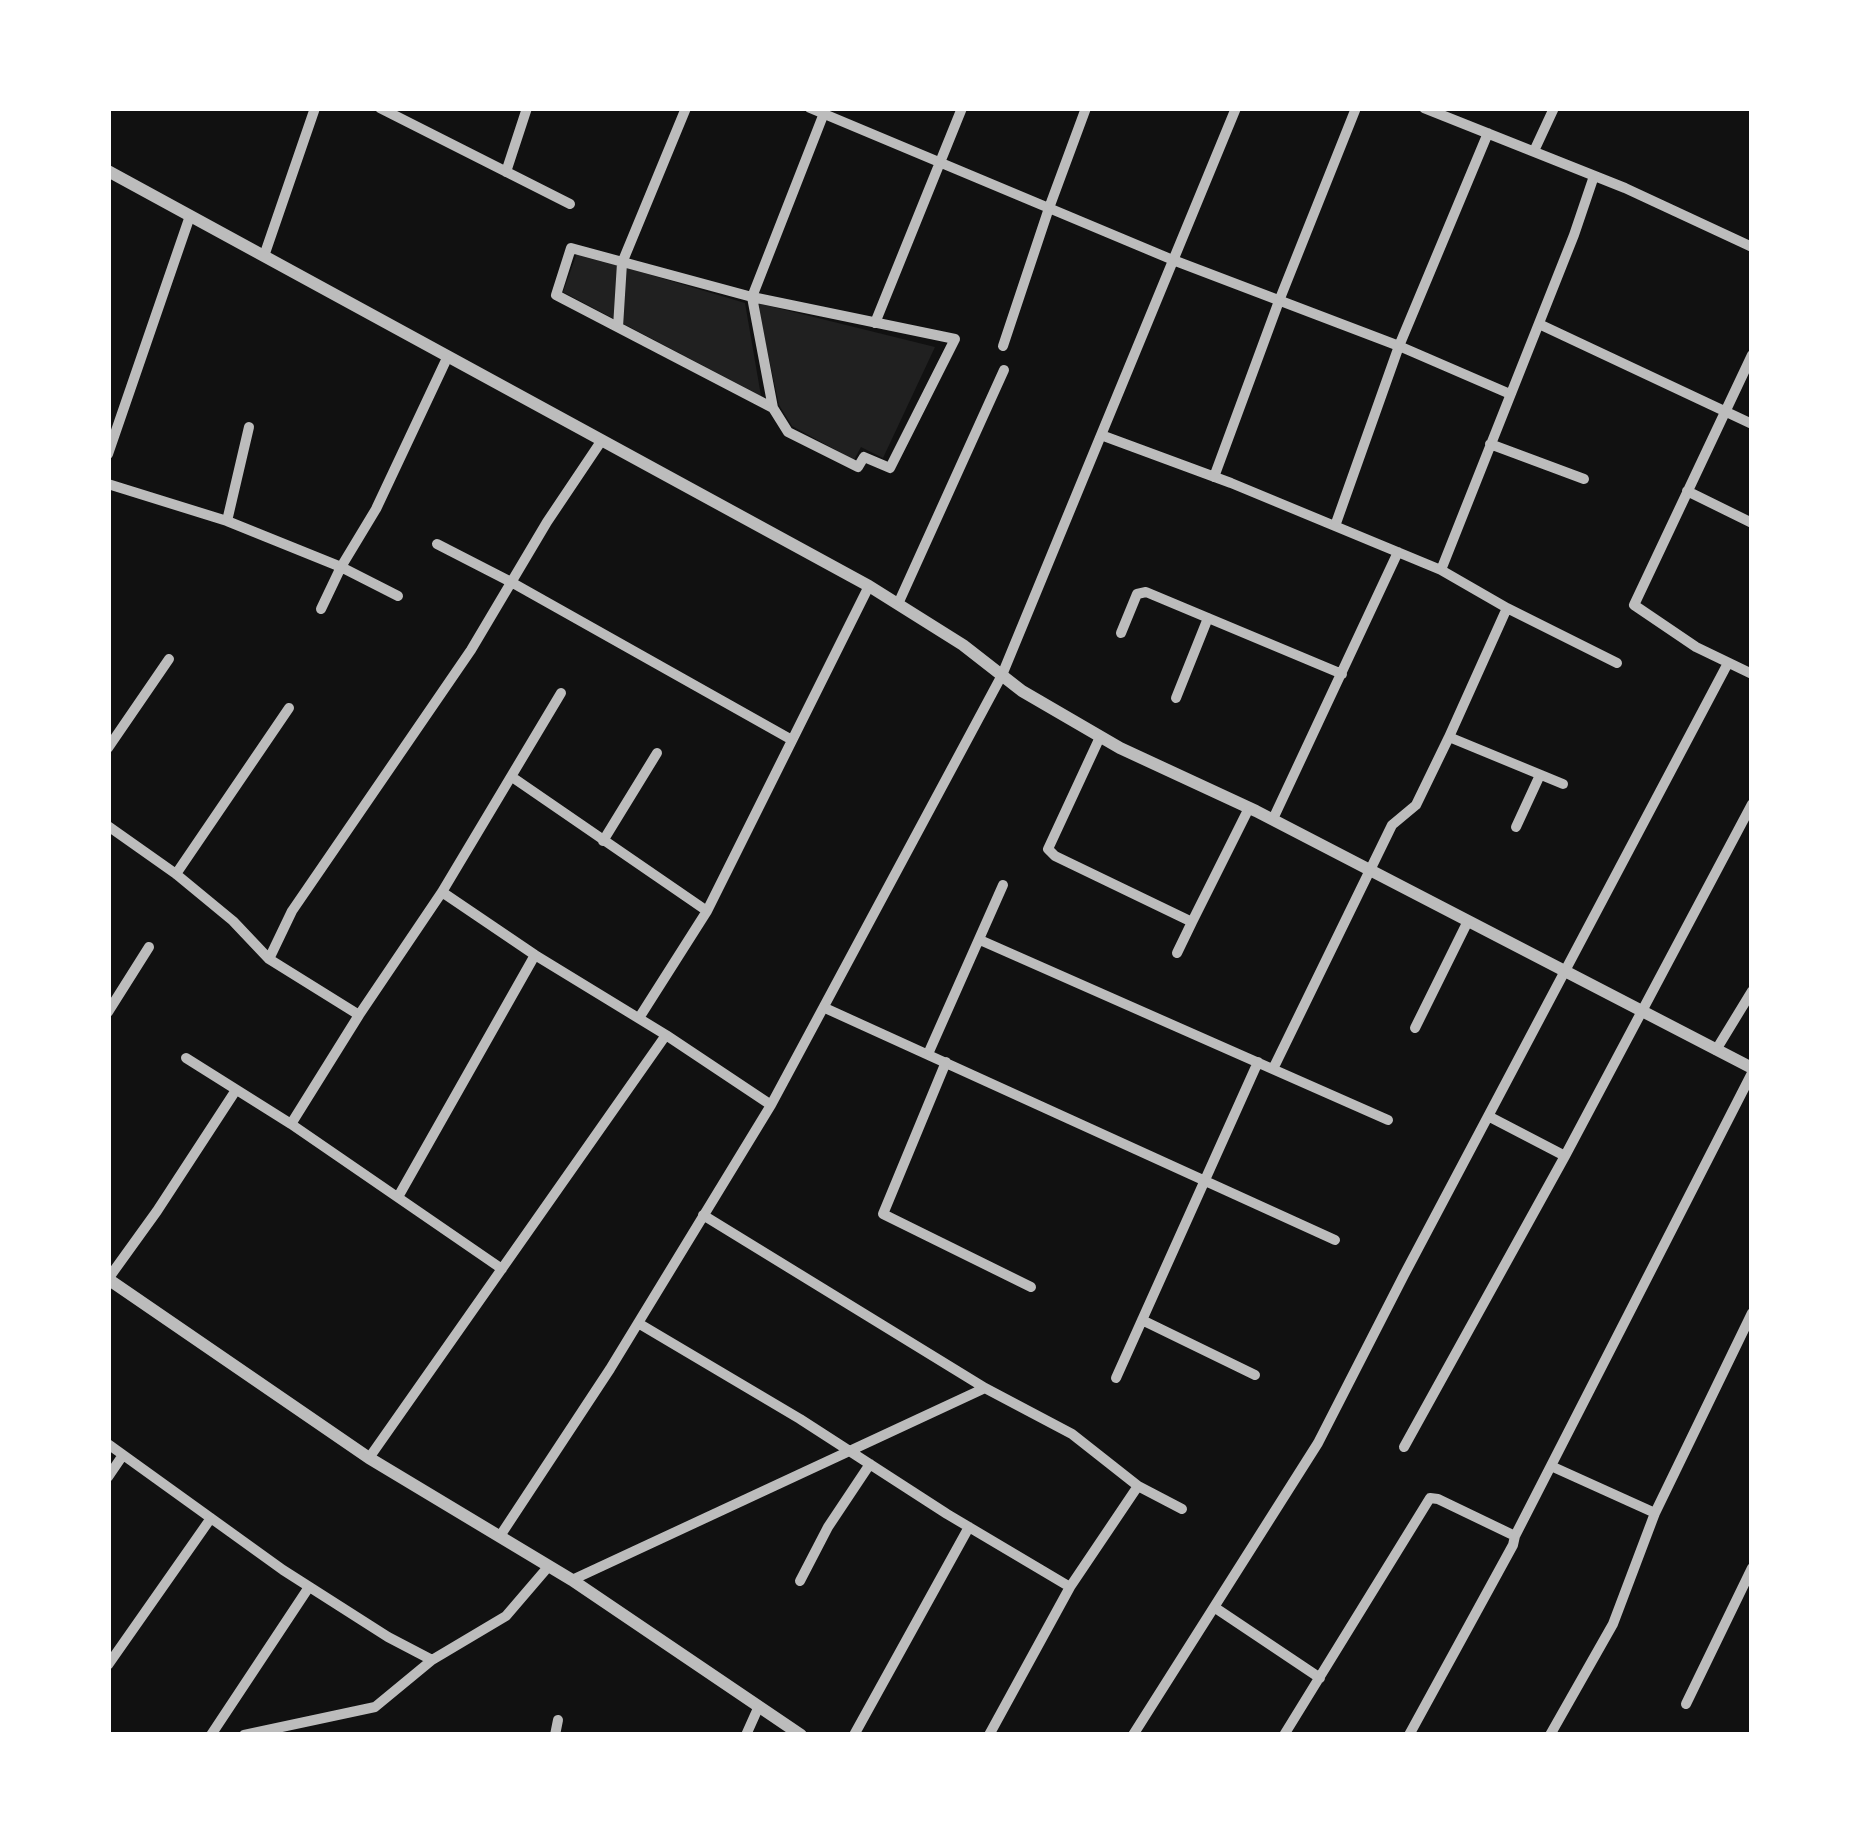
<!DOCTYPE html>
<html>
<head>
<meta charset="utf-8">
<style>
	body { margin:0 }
	#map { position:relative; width:1860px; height:1843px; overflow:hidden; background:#111; font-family:"Alegreya Sans",sans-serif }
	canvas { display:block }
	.frame { position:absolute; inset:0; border:111px solid #fff; pointer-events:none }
</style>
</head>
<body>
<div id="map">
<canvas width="1860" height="1843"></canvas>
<div class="frame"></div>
</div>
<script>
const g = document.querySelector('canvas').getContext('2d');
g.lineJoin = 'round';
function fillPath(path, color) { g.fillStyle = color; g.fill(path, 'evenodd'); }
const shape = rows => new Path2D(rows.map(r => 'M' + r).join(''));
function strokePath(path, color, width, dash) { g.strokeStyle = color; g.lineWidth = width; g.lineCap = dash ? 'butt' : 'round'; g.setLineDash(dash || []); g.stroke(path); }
fillPath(shape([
	[577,253,745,303,761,396,563,292],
	[757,303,935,347,883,458,861,447,854,460,792,426,779,405]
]), '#202020');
strokePath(shape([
	[380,108,570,204],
	[810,108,1173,260,1399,346,1510,394],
	[1424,108,1625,188,1752,247],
	[1534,151,1554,108],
	[506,172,527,108],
	[264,256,315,108],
	[875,323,962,108],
	[1539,324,1752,424],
	[618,327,622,263,686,108],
	[1003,346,1049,208,1086,108],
	[1752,355,1634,605,1696,647,1752,674],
	[773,408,556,295,571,248,752,297,955,339,890,468,864,457,858,467,788,432,773,408,752,297,826,108],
	[1101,435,1231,483,1441,570],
	[1490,444,1584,479],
	[108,454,190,216],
	[1214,477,1279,301,1356,108],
	[108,484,227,521,341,567,398,596],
	[1687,491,1752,523],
	[227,521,249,427],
	[1335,526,1399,346,1488,133],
	[437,544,511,582,792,740],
	[898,604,1004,370],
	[1507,608,1617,663],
	[321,609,341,567,376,509,448,356],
	[1121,633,1137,594,1146,592,1342,674],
	[1176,698,1208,618],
	[1100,737,1048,849,1055,856,1192,922,1249,808],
	[108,748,169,659],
	[512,777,707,911],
	[1563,784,1449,737,1507,608,1441,570,1574,235,1594,176],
	[1273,819,1398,552],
	[108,826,176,874,233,921,269,959,359,1015],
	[1516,827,1540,775],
	[603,841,657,753],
	[176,874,289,708],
	[442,892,535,955,666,1035,771,1105],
	[980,940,1388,1120],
	[1177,953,1192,922],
	[269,959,292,911,471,650,547,522,602,440],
	[825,1008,1335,1240],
	[108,1012,149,947],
	[639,1018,707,911,869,586],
	[1415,1028,1468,921],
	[1716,1050,1752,991],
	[928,1054,1003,885],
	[186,1058,291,1124,502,1269],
	[946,1062,883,1214,1031,1287],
	[1273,1069,1392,825,1416,805,1449,737],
	[1490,1117,1565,1156],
	[291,1124,359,1015,442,892,561,693],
	[398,1197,535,955],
	[108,1279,157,1211,236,1090],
	[1142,1320,1255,1375],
	[638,1323,800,1419,947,1514,1070,1587,1138,1486,1072,1434,985,1388,703,1215],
	[1116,1378,1258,1062],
	[108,1444,283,1570,388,1637,432,1660,506,1616,548,1567],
	[1404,1447,1565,1156,1752,804],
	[369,1458,666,1035],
	[1551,1466,1655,1513],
	[108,1477,123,1455],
	[1138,1486,1182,1509],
	[500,1536,610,1369,771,1105,1002,675,1236,108],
	[572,1580,985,1388],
	[800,1581,828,1527,870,1464],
	[1214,1607,1320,1678],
	[108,1665,211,1518],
	[1686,1704,1752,1568],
	[211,1735,309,1587],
	[244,1735,375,1707,432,1660],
	[555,1735,558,1720],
	[746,1735,759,1706],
	[854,1735,969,1527],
	[989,1735,1070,1587],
	[1133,1735,1318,1443,1404,1275,1728,663],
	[1284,1735,1430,1498,1438,1499,1515,1536,1752,1073],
	[1409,1735,1513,1545,1515,1536],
	[1550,1735,1613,1624,1655,1513,1752,1313]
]), '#bcbcbc', 10);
strokePath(shape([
	[108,171,869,586,963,645,1022,691,1120,748,1256,811,1752,1068],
	[108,1279,369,1458,572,1580,801,1735]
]), '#bcbcbc', 12);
</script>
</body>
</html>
